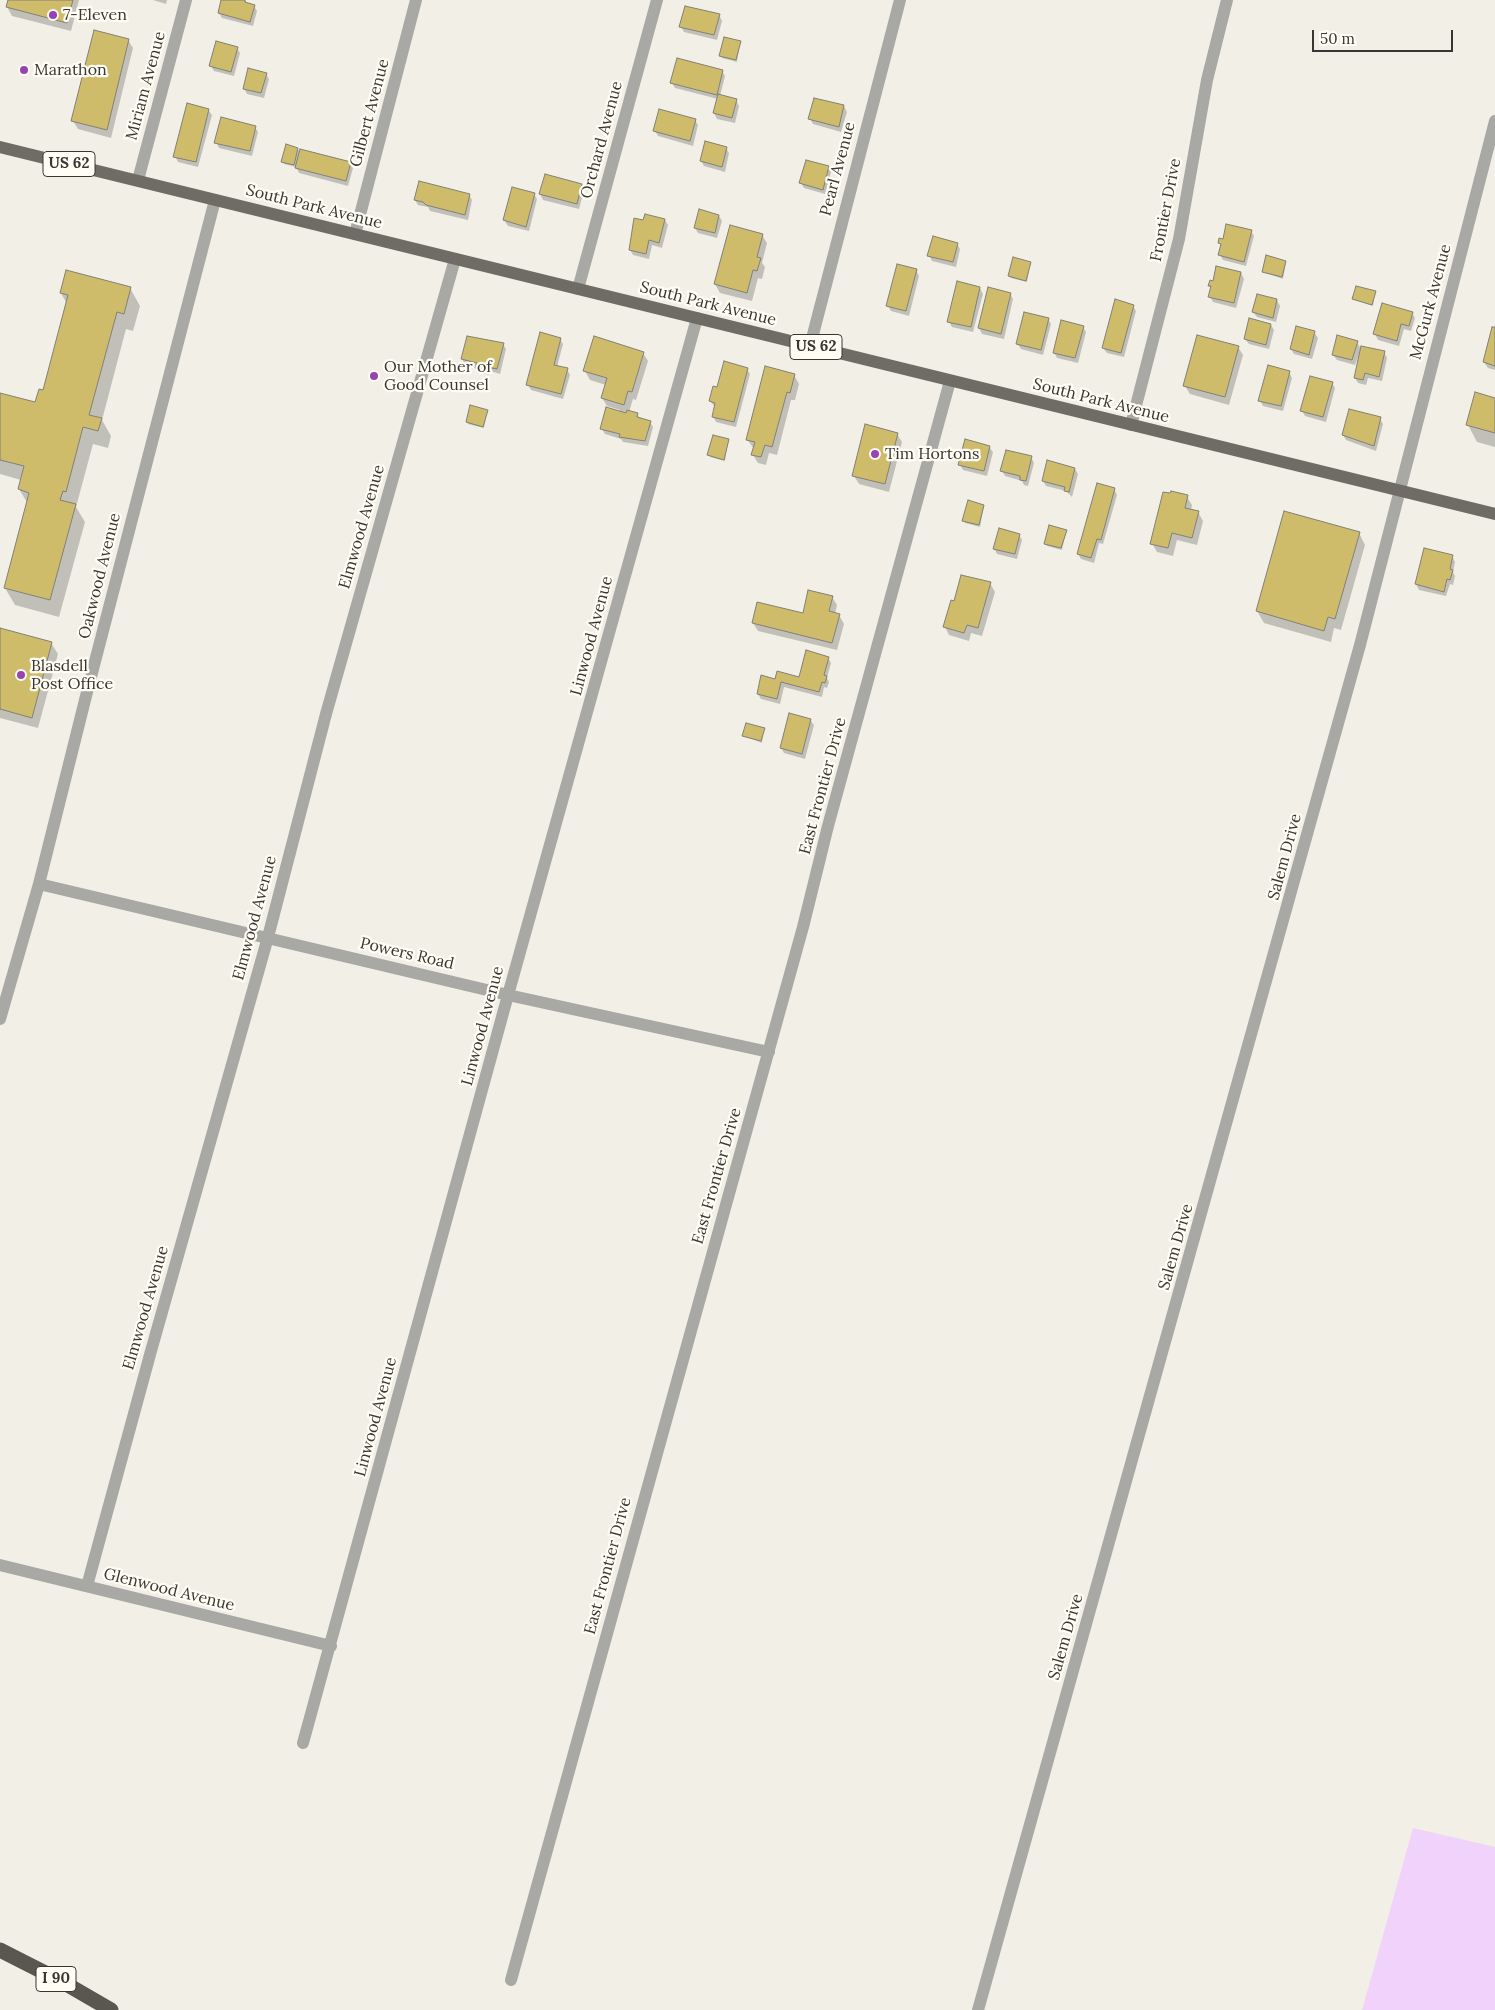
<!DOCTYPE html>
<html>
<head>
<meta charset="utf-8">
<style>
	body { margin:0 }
	#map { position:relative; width:1495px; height:2010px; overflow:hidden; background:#f2f0e6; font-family:Lora,serif }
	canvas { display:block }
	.scale { position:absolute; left:1312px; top:30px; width:141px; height:22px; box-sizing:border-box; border:2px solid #373632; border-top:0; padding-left:6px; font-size:15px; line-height:18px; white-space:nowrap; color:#373632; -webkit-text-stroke:4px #fffdf4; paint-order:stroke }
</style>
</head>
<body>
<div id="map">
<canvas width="1495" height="2010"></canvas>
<div class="scale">50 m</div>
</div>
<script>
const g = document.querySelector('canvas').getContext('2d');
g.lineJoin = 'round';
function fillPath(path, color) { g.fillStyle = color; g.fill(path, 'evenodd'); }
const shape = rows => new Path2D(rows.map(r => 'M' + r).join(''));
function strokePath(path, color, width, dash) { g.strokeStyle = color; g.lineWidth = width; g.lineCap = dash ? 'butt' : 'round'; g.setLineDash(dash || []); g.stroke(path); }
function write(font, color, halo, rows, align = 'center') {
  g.font = font + ' Lora,serif'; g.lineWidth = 4.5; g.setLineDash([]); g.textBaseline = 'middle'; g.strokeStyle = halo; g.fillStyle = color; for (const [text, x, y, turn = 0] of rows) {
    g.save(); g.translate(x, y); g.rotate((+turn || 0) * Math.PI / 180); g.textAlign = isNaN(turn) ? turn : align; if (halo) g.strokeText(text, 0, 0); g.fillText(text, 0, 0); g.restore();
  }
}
fillPath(shape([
	[1413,1828,1495,1847,1495,2010,1362,2010]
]), '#f0d2fa');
fillPath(shape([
	[9,0,79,0,71,31,12,16,7,7],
	[153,0,167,0,166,4],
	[223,0,245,0,247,4,254,6,257,11,253,26,222,18,219,13],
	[719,15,722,21,717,40,684,32,681,27],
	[128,40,133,48,111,138,78,129,73,121],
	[740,42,737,62,722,58,721,55],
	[237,48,240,53,234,76,214,71,211,66],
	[722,71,725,76,720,96,736,100,739,106,735,123,717,119,714,113,718,99,675,88,672,83],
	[266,74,269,79,264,98,247,94,244,88],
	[844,106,847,112,841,132,813,124,810,119],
	[208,110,212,115,198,167,178,162,175,156],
	[695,120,698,125,693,146,658,136,655,131],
	[255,127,258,132,252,156,219,148,216,142],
	[726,148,729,153,725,172,704,166,701,161],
	[298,149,300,153,350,163,353,168,348,186,299,173,296,167,284,164,282,162],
	[828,167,831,172,825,194,804,188,801,183],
	[581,185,584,190,579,209,543,200,540,194],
	[534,194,537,199,529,231,508,226,504,220],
	[469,195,472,200,468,220,430,211,428,207,418,205,415,200],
	[719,216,722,221,717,238,698,233,695,228],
	[635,220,644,222,665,220,668,225,662,248,652,245,649,259,633,255,630,250],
	[1251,231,1254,236,1246,266,1223,260,1220,255,1222,247,1219,243],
	[762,235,767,243,762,263,765,267,762,279,758,278,752,301,720,293,715,284],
	[957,244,960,249,956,267,932,261,929,255],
	[1286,262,1283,279,1263,272],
	[1030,263,1027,282,1011,278,1009,276],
	[916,270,919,276,909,316,891,311,888,306],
	[1241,273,1244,279,1236,308,1213,302,1210,297,1211,289,1209,286],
	[130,288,140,306,133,331,126,329,102,420,111,436,108,448,93,444,76,507,85,522,59,617,15,605,5,588,28,504,19,489,21,480,0,474,0,394,36,404,44,392,67,304,61,293],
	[980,288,983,294,973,332,952,327,949,322],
	[1375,292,1373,306,1353,299],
	[1010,294,1013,299,1004,339,982,334,979,328],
	[1277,300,1280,306,1276,322,1257,317,1253,312],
	[1133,306,1136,311,1124,357,1107,353,1103,348],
	[1412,313,1415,318,1411,331,1404,329,1399,346,1378,340,1375,334],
	[1048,319,1051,324,1043,355,1021,349,1017,343],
	[1271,325,1274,330,1269,349,1249,344,1245,339],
	[1083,327,1086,332,1078,363,1057,358,1054,352],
	[1495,329,1495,370,1488,368,1484,362],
	[1314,332,1318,338,1312,359,1294,354,1291,349],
	[560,339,563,344,557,367,567,369,570,375,563,399,531,390,528,385],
	[1357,342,1361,349,1355,365,1337,360,1333,355],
	[503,344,506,349,500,374,490,371,489,375,480,373,477,367,465,364,462,359],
	[1238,347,1243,355,1229,405,1190,394,1185,386],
	[1384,352,1387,358,1382,381,1368,378,1366,385,1358,383,1355,378],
	[643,353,648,361,636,400,633,399,629,412,650,422,653,427,648,446,623,442,621,439,605,434,602,429,620,410,607,406,602,398,606,385,590,380,585,371],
	[747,369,750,374,736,427,716,422,713,416,715,407,710,401],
	[1289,372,1292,378,1283,411,1263,406,1260,400],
	[794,375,799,384,795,400,791,400,777,455,769,453,766,465,758,463,753,455,754,449,747,439],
	[1332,383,1335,388,1326,422,1305,416,1302,411],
	[1495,399,1495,447,1477,442,1468,425],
	[487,411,484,428,468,424,467,422],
	[1380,419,1383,424,1376,451,1346,440,1343,435],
	[897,434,902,442,889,492,859,484,854,476],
	[728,440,725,461,710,457,709,455],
	[989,447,993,452,987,476,963,470,960,465],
	[1031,457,1034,463,1028,486,1024,485,1022,481,1005,476,1002,471],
	[1075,469,1078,474,1072,497,1066,491,1046,486,1043,481],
	[1114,489,1117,495,1103,544,1099,543,1094,563,1081,559,1078,554],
	[1187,497,1192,505,1191,510,1198,512,1203,521,1197,545,1177,540,1173,556,1157,552,1152,543],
	[984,506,980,527,965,523,964,520],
	[1066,531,1062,550,1047,546,1046,544],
	[1359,533,1365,545,1341,630,1334,628,1331,642,1264,623,1257,611],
	[1019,535,1022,540,1017,559,997,554,994,548],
	[1452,556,1455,562,1453,572,1455,576,1453,585,1450,584,1446,596,1419,590,1416,584],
	[990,583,995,592,982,636,971,633,969,641,949,635,945,627],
	[832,597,837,605,835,614,839,615,844,624,837,650,758,631,753,623,803,614],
	[0,630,51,643,58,654,38,728,0,718],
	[828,658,831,663,827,678,829,682,827,688,824,687,822,697,784,687,780,704,761,699,758,694,776,680,800,678],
	[810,720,814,725,805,759,784,753,781,748],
	[764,729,762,743,744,736]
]), '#0003');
const building = shape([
	[8,0,73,0,67,23,6,7,8,0],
	[221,0,245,0,245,2,255,5,250,22,218,13,221,0],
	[685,6,720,14,714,35,679,27,685,6],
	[94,30,129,39,107,130,71,121,94,30],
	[724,37,741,41,736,60,719,56,724,37],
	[216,41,238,47,231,72,209,66,216,41],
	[677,58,723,70,717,95,670,83,677,58],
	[248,68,267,73,261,93,243,89,248,68],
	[718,94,737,99,732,118,713,113,718,94],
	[814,98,844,105,839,127,808,119,814,98],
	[187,103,209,109,196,162,173,157,187,103],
	[659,109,696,119,690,141,653,131,659,109],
	[221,117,256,126,250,151,214,143,221,117],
	[705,141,727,147,722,167,700,161,705,141],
	[286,144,298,148,294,165,281,162,286,144],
	[300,149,351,162,346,181,295,168,300,149],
	[806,160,829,166,823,190,799,183,806,160],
	[545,174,582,184,577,204,539,194,545,174],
	[419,181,470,194,465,215,426,205,423,202,414,200,419,181],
	[512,187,535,193,526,227,503,220,512,187],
	[699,209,719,215,715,233,694,228,699,209],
	[645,214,665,219,659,243,649,240,646,254,629,250,634,218,643,220,645,214],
	[1226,224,1252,230,1244,262,1218,255,1221,244,1218,243,1219,238,1223,239,1226,224],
	[730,225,763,234,757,257,761,258,757,271,753,270,747,293,714,284,730,225],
	[933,236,958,243,953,262,927,256,933,236],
	[1266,255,1286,261,1282,277,1262,272,1266,255],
	[1013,257,1031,262,1026,281,1008,276,1013,257],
	[897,264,917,269,906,311,886,306,897,264],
	[1216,266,1241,272,1234,303,1208,297,1211,286,1208,286,1210,280,1213,281,1216,266],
	[66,270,131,287,124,314,117,312,89,415,102,418,98,431,83,427,66,492,63,491,60,500,76,504,50,600,4,588,29,493,18,489,24,466,0,460,0,393,35,402,39,389,43,390,68,295,60,293,66,270],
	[957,281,980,287,971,327,947,322,957,281],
	[1356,286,1376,291,1372,305,1352,299,1356,286],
	[988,287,1011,293,1001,334,978,328,988,287],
	[1257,294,1277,299,1273,318,1252,312,1257,294],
	[1115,299,1134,305,1121,353,1102,348,1115,299],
	[1382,303,1413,312,1409,326,1401,324,1397,341,1373,334,1382,303],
	[1024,312,1049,318,1041,350,1016,344,1024,312],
	[1249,318,1271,324,1266,345,1244,339,1249,318],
	[1061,320,1084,326,1075,358,1053,353,1061,320],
	[1296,326,1315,331,1309,355,1290,349,1296,326],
	[1492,327,1495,327,1495,366,1483,362,1492,327],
	[540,332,561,338,554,365,568,368,561,394,526,385,540,332],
	[1197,335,1239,346,1225,397,1183,386,1197,335],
	[1337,335,1358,341,1352,360,1332,355,1337,335],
	[467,336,504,343,497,369,487,367,486,370,475,368,477,363,461,359,467,336],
	[594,336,644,352,632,392,628,391,624,405,601,398,607,378,583,371,594,336],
	[1361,346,1385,351,1379,377,1365,373,1363,380,1354,378,1361,346],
	[724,361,748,368,734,422,712,417,715,403,709,401,713,386,717,387,724,361],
	[1268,365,1290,371,1281,406,1258,401,1268,365],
	[765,366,795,374,790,393,787,392,772,447,765,445,761,457,751,455,755,442,746,440,765,366],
	[1310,376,1333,382,1323,417,1300,411,1310,376],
	[1475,392,1495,398,1495,433,1466,425,1475,392],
	[470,405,488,410,483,427,466,422,470,405],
	[606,407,626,413,627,410,638,413,637,417,651,421,645,441,619,437,620,434,600,429,606,407],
	[1349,409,1381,417,1374,446,1342,435,1349,409],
	[865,424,898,433,885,484,852,476,865,424],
	[713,435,729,439,724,460,707,455,713,435],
	[965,439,990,446,984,471,958,465,965,439],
	[1006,450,1032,456,1026,481,1020,480,1020,476,1000,471,1006,450],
	[1047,460,1075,468,1069,492,1064,491,1065,487,1042,481,1047,460],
	[1097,483,1115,488,1101,540,1097,539,1091,558,1077,554,1097,483],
	[1171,491,1188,495,1185,508,1199,511,1192,538,1172,533,1168,548,1150,544,1163,492,1170,493,1171,491],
	[968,500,984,505,979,525,962,521,968,500],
	[1284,511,1360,532,1335,619,1328,617,1324,631,1256,611,1284,511],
	[1049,525,1067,530,1061,548,1044,544,1049,525],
	[999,528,1020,534,1015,554,993,549,999,528],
	[1424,548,1453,555,1450,569,1453,570,1450,580,1447,579,1444,592,1415,584,1424,548],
	[961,575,991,582,978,628,967,625,964,633,943,627,951,600,954,601,961,575],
	[808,590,833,596,829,611,840,614,832,643,752,623,757,602,803,613,808,590],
	[0,628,52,642,32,718,0,709,0,628],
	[806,650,829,657,824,675,827,676,825,683,822,682,819,692,781,682,777,699,757,694,761,675,775,679,777,671,799,677,806,650],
	[789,713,811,719,802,754,780,748,789,713],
	[746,723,765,728,761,741,742,736,746,723]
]);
fillPath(building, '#cebc6a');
strokePath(building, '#817f77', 1);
strokePath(shape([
	[138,180,186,0],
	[355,234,416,0],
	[578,289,657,0],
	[810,346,900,0],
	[1131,425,1179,239,1207,80,1227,0],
	[39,884,508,995,769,1052],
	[0,1019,39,884,86,696,215,200],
	[0,1565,331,1646],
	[87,1586,151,1351,268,937,326,714,455,259],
	[303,1743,508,995,697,318],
	[511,1980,803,927,828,826,950,381],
	[978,2010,1360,645,1495,121]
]), '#a8a8a4', 12);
strokePath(shape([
	[0,147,1495,514]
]), '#6e6c65', 12);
strokePath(shape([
	[0,1950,61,1981,111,2010]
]), '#59574f', 15);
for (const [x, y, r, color] of [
	[53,15,5,"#9843b1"],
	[24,70,5,"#9843b1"],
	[374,376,5,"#9843b1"],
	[875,454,5,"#9843b1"],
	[21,675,5,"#9843b1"]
]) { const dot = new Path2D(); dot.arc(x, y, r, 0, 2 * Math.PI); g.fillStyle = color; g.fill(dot); strokePath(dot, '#fffdf4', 2); }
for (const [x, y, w] of [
	[69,164,52],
	[816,347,52],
	[56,1979,40]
]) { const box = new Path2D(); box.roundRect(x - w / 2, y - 12.5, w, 25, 4); g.fillStyle = '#fffdf4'; g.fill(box); strokePath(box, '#373632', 1); }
write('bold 15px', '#373632', null, [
	["US 62",69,164],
	["US 62",816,347],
	["I 90",56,1979]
]);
write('16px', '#373632', '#fffdf4', [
	["7-Eleven",63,15],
	["Marathon",34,70],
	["Our Mother of",384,367],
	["Good Counsel",384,385],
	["Tim Hortons",885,454],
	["Blasdell",31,666],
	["Post Office",31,684]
], 'left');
write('16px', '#373632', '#fffdf4', [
	["Miriam Avenue",146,86,-75],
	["Gilbert Avenue",370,113,-75],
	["Orchard Avenue",602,140,-75],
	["Pearl Avenue",838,169,-75],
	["South Park Avenue",314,207,14],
	["Frontier Drive",1166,210,-79],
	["McGurk Avenue",1431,302,-75],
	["South Park Avenue",708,304,14],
	["South Park Avenue",1101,401,14],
	["Elmwood Avenue",362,527,-74],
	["Oakwood Avenue",100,576,-76],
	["Linwood Avenue",592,636,-75],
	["East Frontier Drive",823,786,-75],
	["Salem Drive",1285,857,-75],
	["Elmwood Avenue",255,918,-75],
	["Powers Road",407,954,13],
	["Linwood Avenue",483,1026,-75],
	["East Frontier Drive",717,1176,-74],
	["Salem Drive",1176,1247,-74],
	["Elmwood Avenue",146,1308,-74],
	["Linwood Avenue",376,1417,-75],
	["East Frontier Drive",608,1566,-75],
	["Glenwood Avenue",169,1590,14],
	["Salem Drive",1066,1637,-74]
]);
</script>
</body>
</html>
